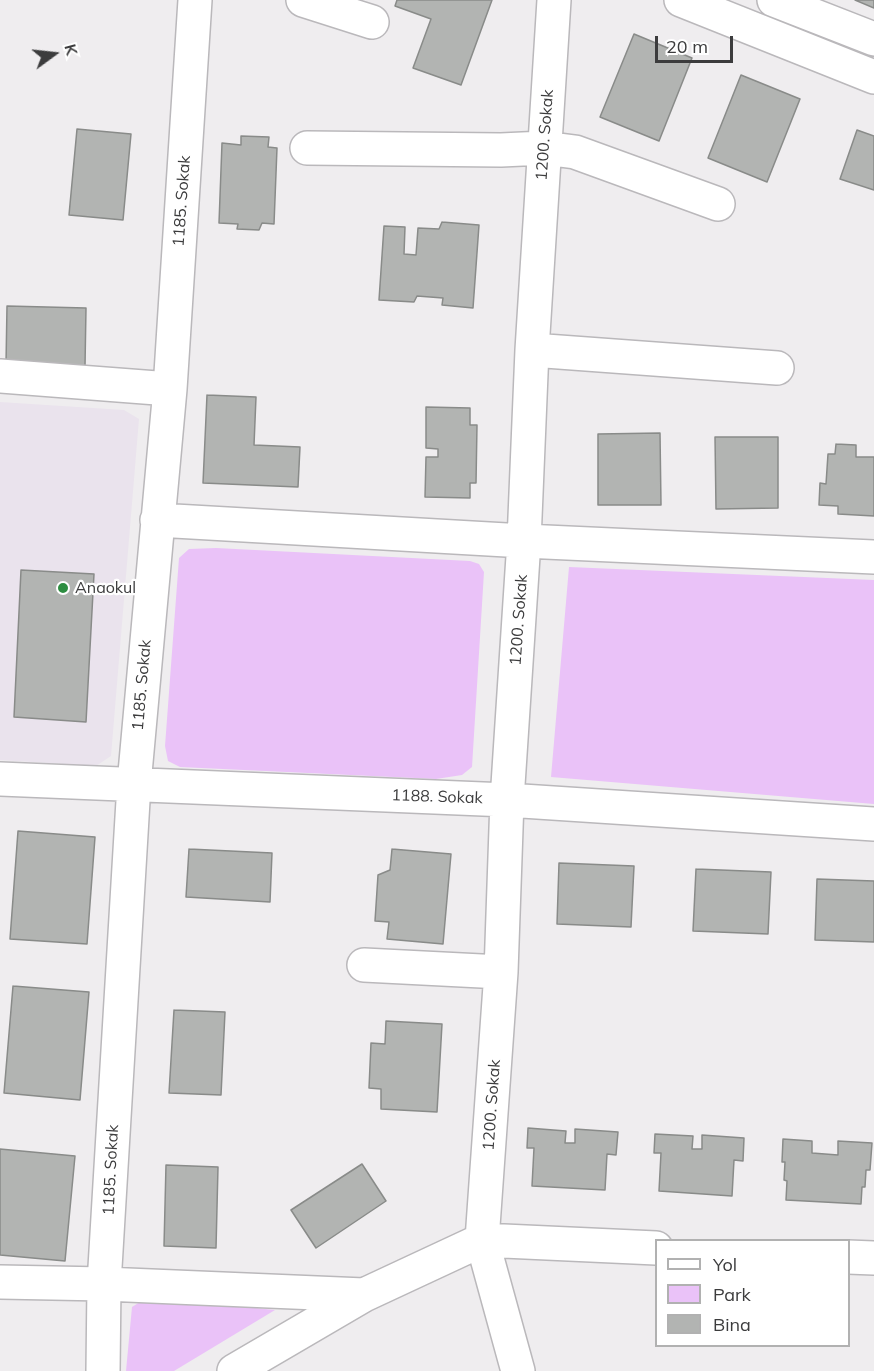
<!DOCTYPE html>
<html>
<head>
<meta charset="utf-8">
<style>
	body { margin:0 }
	#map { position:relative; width:874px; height:1371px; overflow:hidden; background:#efedef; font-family:Mulish,sans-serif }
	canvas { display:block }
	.legend { position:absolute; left:655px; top:1239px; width:195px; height:108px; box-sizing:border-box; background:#fff; border:2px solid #b1b1b1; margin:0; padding:8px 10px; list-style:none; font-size:18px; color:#3c3c3d }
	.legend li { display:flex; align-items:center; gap:12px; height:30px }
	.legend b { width:30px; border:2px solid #b1b1b1 }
	.north { position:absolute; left:24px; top:24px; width:60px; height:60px; -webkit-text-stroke:4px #fff; paint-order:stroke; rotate:75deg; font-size:16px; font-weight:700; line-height:24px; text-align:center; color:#3c3c3d }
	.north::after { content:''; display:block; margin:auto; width:21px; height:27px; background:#3c3c3d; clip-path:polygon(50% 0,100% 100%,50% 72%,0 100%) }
	.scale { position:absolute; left:655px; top:36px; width:78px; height:27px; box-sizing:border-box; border:3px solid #3c3c3d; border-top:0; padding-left:8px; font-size:18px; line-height:21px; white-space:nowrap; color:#3c3c3d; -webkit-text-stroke:4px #fff; paint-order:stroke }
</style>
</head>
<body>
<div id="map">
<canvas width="874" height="1371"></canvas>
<ul class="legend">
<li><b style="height:8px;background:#fff"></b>Yol</li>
<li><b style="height:16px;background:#eac2f8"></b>Park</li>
<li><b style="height:16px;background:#b2b4b2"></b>Bina</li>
</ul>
<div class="north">K</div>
<div class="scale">20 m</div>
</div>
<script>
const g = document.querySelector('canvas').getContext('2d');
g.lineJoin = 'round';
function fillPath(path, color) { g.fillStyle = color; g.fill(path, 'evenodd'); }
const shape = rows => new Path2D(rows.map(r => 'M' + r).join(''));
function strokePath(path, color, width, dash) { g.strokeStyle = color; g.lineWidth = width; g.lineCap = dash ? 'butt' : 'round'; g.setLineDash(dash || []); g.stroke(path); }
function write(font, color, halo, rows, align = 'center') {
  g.font = font + ' Mulish,sans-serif'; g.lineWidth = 4.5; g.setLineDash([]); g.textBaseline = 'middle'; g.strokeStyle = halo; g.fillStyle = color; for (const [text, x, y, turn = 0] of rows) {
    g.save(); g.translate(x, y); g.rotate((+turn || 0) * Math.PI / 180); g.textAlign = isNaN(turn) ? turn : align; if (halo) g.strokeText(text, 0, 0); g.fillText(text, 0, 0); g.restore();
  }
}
fillPath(shape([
	[0,402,124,410,139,419,111,756,96,766,0,760]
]), '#eae3ed');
fillPath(shape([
	[216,548,470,561,479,564,484,572,472,767,462,775,436,779,180,767,168,761,165,746,179,558,189,549],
	[569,567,874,580,874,804,551,777],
	[148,1297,275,1310,174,1371,126,1371,132,1307]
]), '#eac2f8');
const building = shape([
	[397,0,492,0,461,85,413,68,431,19,395,6,397,0],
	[855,0,874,0,874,8,855,0],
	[634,34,692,58,659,141,600,117,634,34],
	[741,75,800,99,767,182,708,158,741,75],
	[77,129,131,134,123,220,69,215,77,129],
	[857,130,874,136,874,190,840,179,857,130],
	[241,136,269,137,268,147,277,148,274,224,262,223,259,230,237,229,238,224,219,223,222,143,241,145,241,136],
	[442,222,479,225,473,308,442,305,443,298,417,296,414,302,379,300,384,226,405,227,404,254,416,255,418,228,439,229,442,222],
	[7,306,86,308,85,366,6,364,7,306],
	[207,395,256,397,254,445,300,447,298,487,203,483,207,395],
	[426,407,470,408,470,425,477,425,476,483,470,483,470,498,425,497,426,457,438,457,438,449,426,448,426,407],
	[660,433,661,505,598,505,598,434,660,433],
	[715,437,778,437,778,508,716,509,715,437],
	[836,444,856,445,856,457,874,457,874,516,838,514,838,506,819,505,820,483,826,484,828,454,835,454,836,444],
	[21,570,94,574,86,722,14,717,21,570],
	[18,831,95,837,87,944,10,939,18,831],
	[189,849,272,853,270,902,186,897,189,849],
	[392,849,451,854,443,944,387,939,389,922,375,921,378,875,390,870,392,849],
	[559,863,634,866,631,927,557,924,559,863],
	[696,869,771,872,768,934,693,931,696,869],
	[817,879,874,881,874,942,815,940,817,879],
	[13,986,89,992,80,1100,4,1093,13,986],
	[174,1010,225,1012,221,1095,169,1093,174,1010],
	[386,1021,442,1024,437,1112,381,1109,381,1089,369,1088,371,1043,385,1044,386,1021],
	[528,1128,566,1131,565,1143,575,1143,575,1129,618,1132,616,1155,607,1154,605,1190,532,1186,534,1148,527,1148,528,1128],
	[655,1134,693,1136,692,1149,702,1149,702,1135,744,1138,743,1161,734,1160,732,1196,659,1191,661,1153,654,1153,655,1134],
	[783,1139,812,1141,812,1153,838,1155,838,1141,872,1143,870,1170,866,1170,865,1187,862,1187,861,1204,786,1200,787,1181,784,1180,785,1162,782,1162,783,1139],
	[0,1149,75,1156,65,1261,0,1255,0,1149],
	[362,1164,386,1201,316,1248,291,1210,362,1164],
	[166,1165,218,1167,216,1248,164,1246,166,1165]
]);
fillPath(building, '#b2b4b2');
strokePath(building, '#898b89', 1.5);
const minor = shape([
	[303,0,372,22],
	[681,0,874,77],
	[774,0,874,39],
	[307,148,501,150,544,148,575,152,718,204],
	[532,350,777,368],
	[0,376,170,389],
	[157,520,524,541,874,557],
	[0,779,507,800,874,824],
	[364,965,501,972],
	[848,1257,874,1258],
	[0,1282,104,1284,364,1295],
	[103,1371,104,1284,134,784,170,389,195,0],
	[234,1371,364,1295,482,1240,656,1248],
	[518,1371,482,1240,501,972,507,800,524,541,532,350,554,0]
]);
strokePath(minor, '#bab8bb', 36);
strokePath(minor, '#fff', 33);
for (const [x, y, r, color] of [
	[63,588,6,"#2d8d41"]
]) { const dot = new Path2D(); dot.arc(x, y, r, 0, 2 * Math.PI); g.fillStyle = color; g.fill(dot); strokePath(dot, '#fff', 2); }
write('16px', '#3c3c3d', '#fff', [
	["1200. Sokak",545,135,-86],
	["1185. Sokak",182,201,-86],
	["1200. Sokak",519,620,-86],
	["1185. Sokak",142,685,-85],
	["1188. Sokak",437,797,2],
	["1200. Sokak",492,1105,-86],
	["1185. Sokak",111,1170,-87]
]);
write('16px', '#3c3c3d', '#fff', [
	["Anaokul",75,588]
], 'left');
</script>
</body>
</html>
